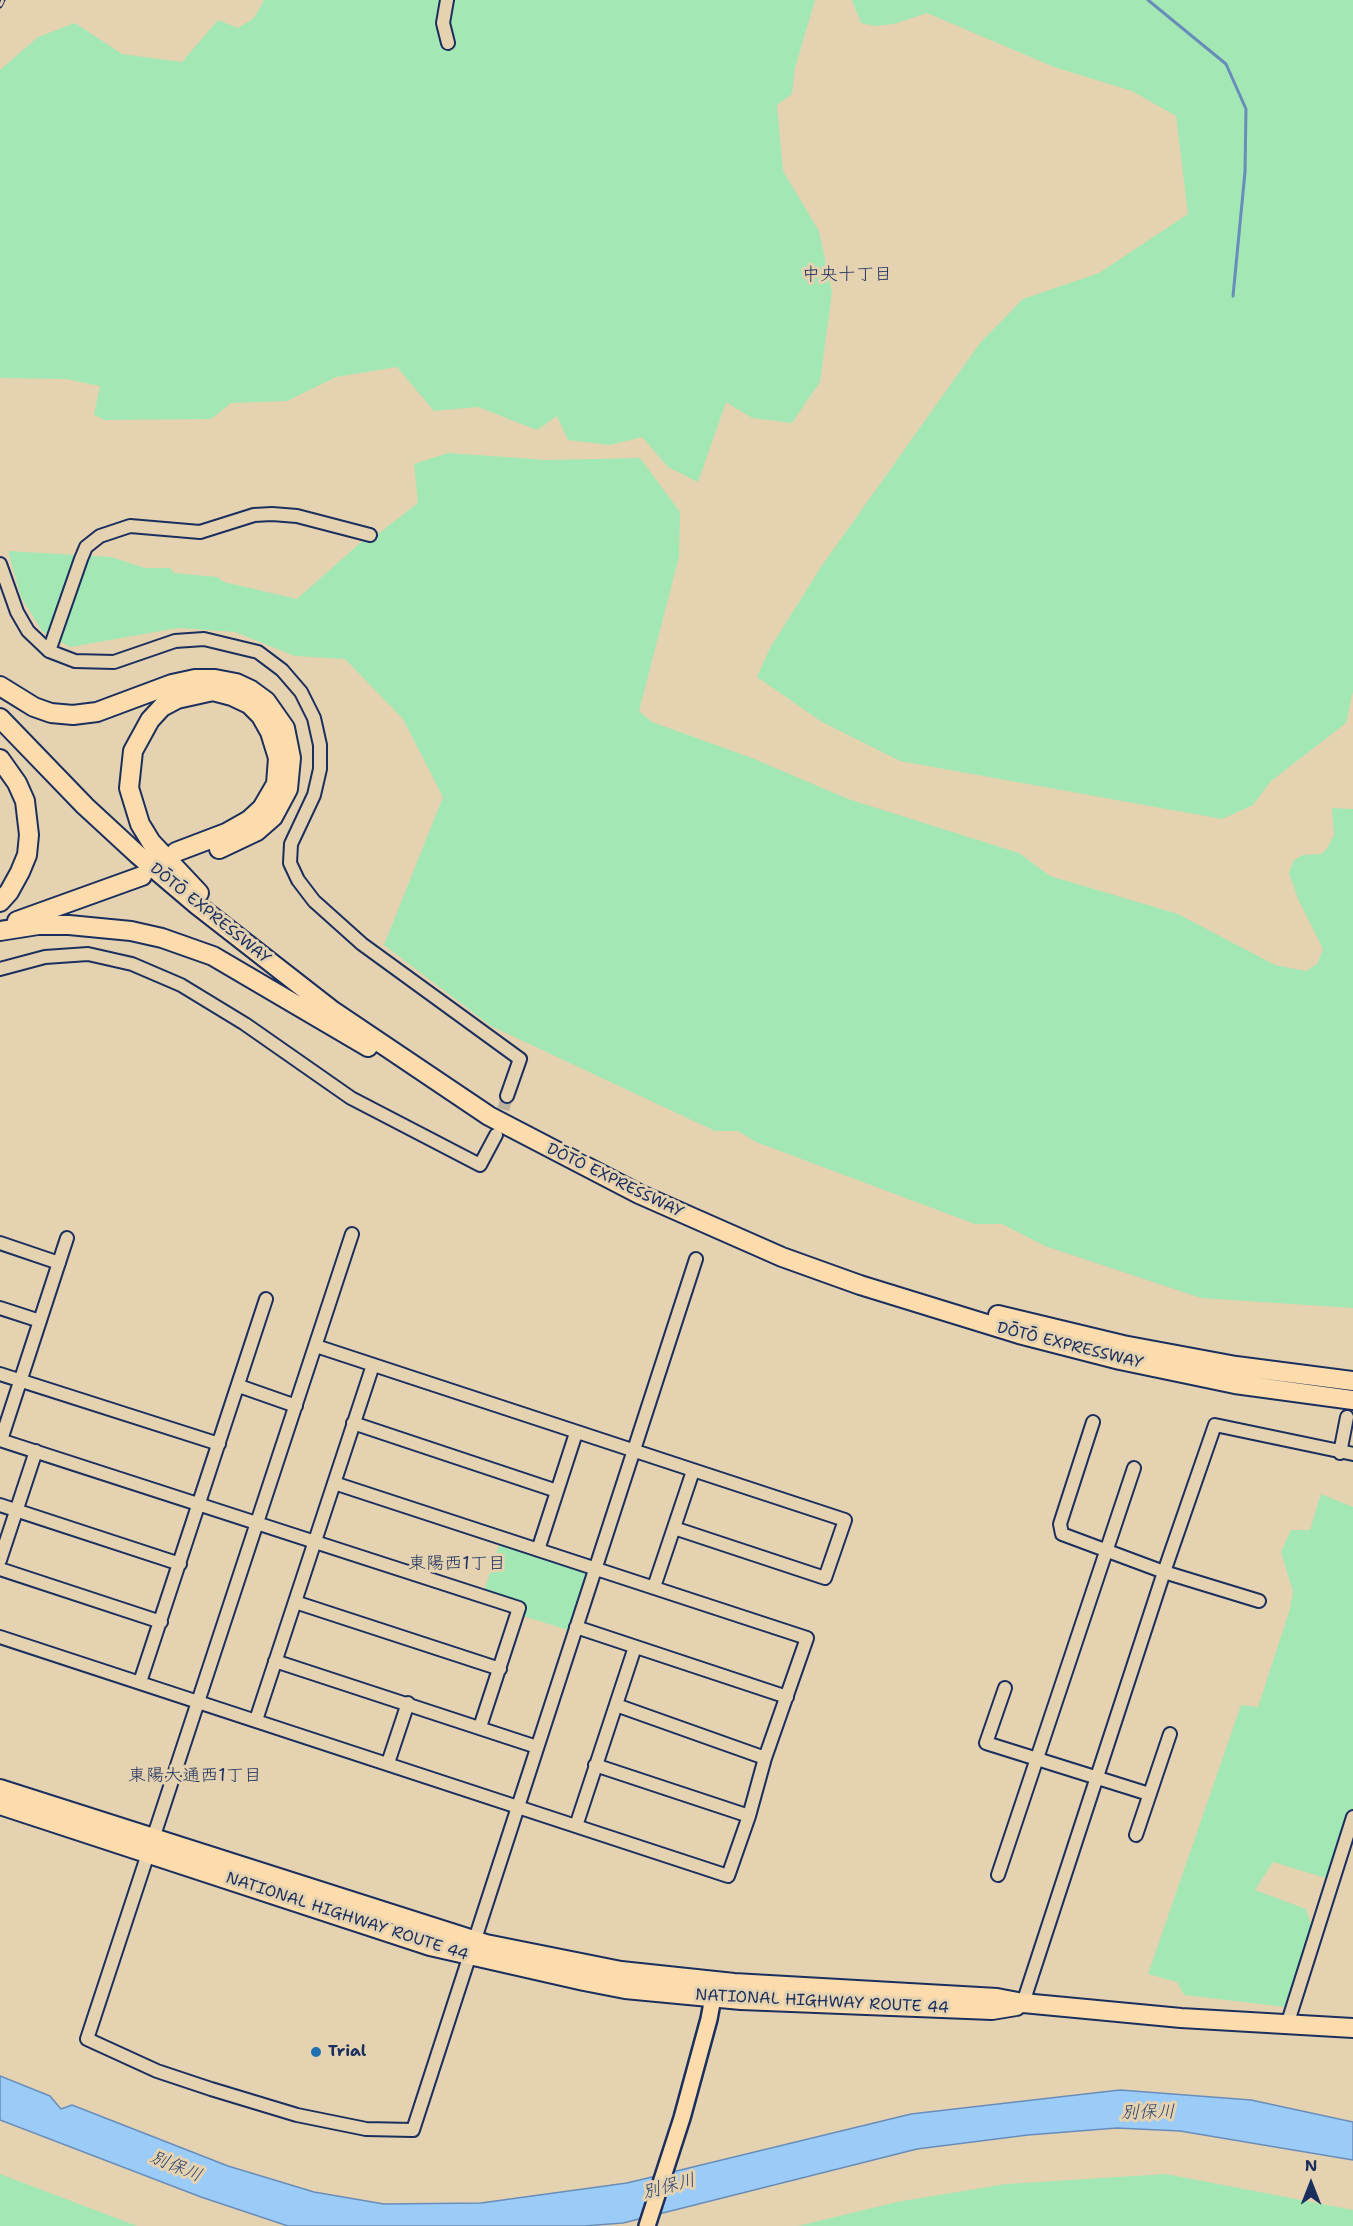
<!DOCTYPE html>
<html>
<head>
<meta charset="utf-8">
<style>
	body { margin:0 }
	#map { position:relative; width:1353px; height:2226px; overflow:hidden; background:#e5d2b0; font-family:"Shantell Sans",sans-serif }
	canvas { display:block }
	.north { position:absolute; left:1281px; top:2154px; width:60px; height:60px; -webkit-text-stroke:4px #e5d2b0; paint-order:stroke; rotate:0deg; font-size:16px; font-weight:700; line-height:24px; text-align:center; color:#1b2f5e }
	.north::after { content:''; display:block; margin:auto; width:21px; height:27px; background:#1b2f5e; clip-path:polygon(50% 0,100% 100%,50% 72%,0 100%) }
</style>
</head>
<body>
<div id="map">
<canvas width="1353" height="2226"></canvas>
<div class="north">N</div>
</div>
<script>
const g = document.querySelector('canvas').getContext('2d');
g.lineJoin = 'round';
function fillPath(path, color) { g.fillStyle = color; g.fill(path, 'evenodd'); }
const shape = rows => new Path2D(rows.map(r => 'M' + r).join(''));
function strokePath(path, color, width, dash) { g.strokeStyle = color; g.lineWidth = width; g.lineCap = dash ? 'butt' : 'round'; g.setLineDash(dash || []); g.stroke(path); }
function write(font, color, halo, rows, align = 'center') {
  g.font = font + ' "Shantell Sans","Klee One",sans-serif'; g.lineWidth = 6; g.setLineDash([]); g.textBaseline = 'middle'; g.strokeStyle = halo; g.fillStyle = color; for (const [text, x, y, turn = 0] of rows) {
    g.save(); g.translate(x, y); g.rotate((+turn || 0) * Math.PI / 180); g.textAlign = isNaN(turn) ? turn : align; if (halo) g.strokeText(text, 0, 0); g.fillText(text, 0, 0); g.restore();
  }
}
fillPath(shape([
	[264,0,815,0,795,68,792,94,777,105,783,171,819,231,832,292,820,382,792,423,752,418,726,402,698,482,668,467,642,437,610,445,568,440,557,416,537,430,478,407,434,411,397,367,336,377,287,401,231,403,211,419,105,420,94,415,100,386,66,379,0,378,0,70,38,37,75,23,122,54,182,62,218,20,238,28,254,18],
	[852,0,1353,0,1353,691,1346,723,1271,781,1253,805,1222,819,900,761,822,722,757,677,770,648,821,567,980,343,1023,299,1099,273,1188,214,1176,116,1132,91,1054,67,927,13,894,24,875,26,861,23],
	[448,453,547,460,640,458,680,512,679,557,639,711,652,722,752,758,848,799,1019,853,1050,876,1178,914,1275,965,1306,971,1317,964,1323,949,1298,899,1289,873,1294,860,1303,855,1321,854,1327,849,1334,835,1332,808,1353,809,1353,1308,1201,1298,1045,1246,1002,1224,975,1224,756,1142,738,1131,715,1131,491,1026,384,945,443,797,403,719,345,659,295,656,235,632,178,628,70,647,42,631,21,597,8,551,111,557,145,568,170,568,174,573,217,577,224,582,297,599,360,543,378,534,418,503,414,464],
	[1321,1494,1353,1507,1353,1810,1349,1809,1326,1878,1273,1862,1255,1890,1306,1909,1311,1924,1286,2007,1184,1995,1177,1982,1148,1974,1241,1705,1258,1707,1290,1609,1293,1592,1281,1552,1291,1530,1310,1530],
	[499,1545,586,1572,568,1630,523,1616,526,1604,484,1591],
	[0,2174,137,2226,0,2226],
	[1166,2174,1353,2210,1353,2226,798,2226,897,2202,1006,2184]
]), '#a3e8b4');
const water = shape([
	[0,2076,50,2096,61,2109,72,2105,228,2166,314,2192,384,2204,481,2203,627,2183,911,2114,1120,2090,1251,2100,1353,2122,1353,2160,1180,2131,1117,2128,1028,2135,917,2149,623,2223,584,2226,288,2226,201,2197,0,2120,0,2076]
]);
fillPath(water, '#9bccf7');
strokePath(water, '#688dba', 1.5);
strokePath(shape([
	[1148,0,1226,64,1246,109,1245,172,1233,296]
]), '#688dba', 3);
strokePath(shape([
	[499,1127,507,1096]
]), '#bdb1a0', 12, [12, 6]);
const minor = shape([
	[447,0,443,23,448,43],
	[0,564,17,612,28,631,49,651,75,661,114,662,175,641,204,639,258,652,282,670,301,692,314,718,320,745,320,769,314,795,291,844,290,863,298,880,314,901,362,944,520,1059,507,1096],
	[49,651,81,559,86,547,100,536,130,526,200,532,254,515,272,514,297,516,370,535],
	[0,969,45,957,88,954,132,964,181,985,245,1024,351,1098,480,1165,496,1135],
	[352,1234,87,2039,157,2071,211,2089,297,2115,366,2129,413,2130,696,1259],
	[0,1243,59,1263],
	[0,1308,40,1321],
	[316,1346,845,1520,825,1578,674,1528],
	[0,1374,219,1444],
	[239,1386,296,1406],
	[1093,1422,1060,1524,1062,1534,1164,1572,1259,1601],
	[353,1423,557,1491],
	[0,1440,519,1608,480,1727],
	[1,1440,67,1238],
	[1340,1453,1347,1417],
	[0,1505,180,1564],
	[538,1550,576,1433],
	[0,1560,36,1451],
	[0,1569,161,1622],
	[654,1587,693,1471],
	[295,1602,500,1669],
	[576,1627,787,1697],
	[0,1637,728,1876,749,1816,765,1758,807,1638,334,1483],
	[275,1661,537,1747],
	[140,1682,266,1299],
	[1005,1688,986,1743,1149,1794],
	[616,1705,765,1758],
	[256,1720,373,1365],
	[388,1763,408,1703],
	[595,1765,749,1816],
	[576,1826,635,1647],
	[1136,1835,1170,1734],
	[998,1875,1134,1468],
	[1023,2003,1164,1572,1215,1425,1353,1454],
	[1287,2025,1353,1817]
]);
const major = shape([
	[647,2226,682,2118,709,2019,715,1987]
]);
const highway = shape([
	[0,686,34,707,51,713,73,715,97,712,172,684,195,679,215,679,236,683,251,690,266,701,285,728,291,758,288,789,273,817,257,831,219,849],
	[0,718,85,806,137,854,197,905,333,1011,489,1116,639,1194,782,1257,860,1285,1019,1334,1120,1360,1235,1384,1353,1400],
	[0,759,17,783,25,801,29,835,27,855,20,872,9,892,0,902],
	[176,852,226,833,249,820,262,808,276,784,278,758,270,732,261,716,249,704,232,696,213,691,177,699,162,707,150,720,133,751,129,788,140,824,151,842,199,893],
	[17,921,142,876],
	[0,931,38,925,69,925,131,931,162,938,213,956,368,1047],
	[998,1315,1123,1345,1236,1366,1353,1381],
	[0,1789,486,1944,621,1971,734,1983,997,1998,1023,2003,1181,2018,1353,2028],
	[0,1805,430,1946,584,1981,625,1989,741,2000,992,2010,1016,2006]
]);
strokePath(minor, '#1b2f5e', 16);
strokePath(major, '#1b2f5e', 20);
strokePath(highway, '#1b2f5e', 22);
strokePath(minor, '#e5d2b0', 12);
strokePath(major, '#fcdcac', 15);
strokePath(highway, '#fcdcac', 18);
const rail = shape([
	[0,6,3,0]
]);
strokePath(rail, '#1b2f5e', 5);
strokePath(rail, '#e5d2b0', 3, [9]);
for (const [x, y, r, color] of [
	[316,2052,6,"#1f6fb2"]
]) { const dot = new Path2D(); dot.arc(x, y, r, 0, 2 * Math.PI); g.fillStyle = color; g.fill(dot); strokePath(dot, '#e5d2b0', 2); }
write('16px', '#1b2f5e', '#e5d2b0', [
	["DŌTŌ EXPRESSWAY",210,914,39],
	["DŌTŌ EXPRESSWAY",615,1181,26],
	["DŌTŌ EXPRESSWAY",1070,1346,14],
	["NATIONAL HIGHWAY ROUTE 44",347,1917,18],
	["NATIONAL HIGHWAY ROUTE 44",822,2002,3]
]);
write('bold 16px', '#1b2f5e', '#e5d2b0', [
	["Trial",328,2052]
], 'left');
write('18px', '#1b2f5e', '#e5d2b0', [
	["中央十丁目",847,275],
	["東陽西1丁目",457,1564],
	["東陽大通西1丁目",195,1776]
]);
write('italic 18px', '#283f6d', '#e5d2b0', [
	["別保川",1148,2113,-1],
	["別保川",176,2167,22],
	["別保川",669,2187,-15]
]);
</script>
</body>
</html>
